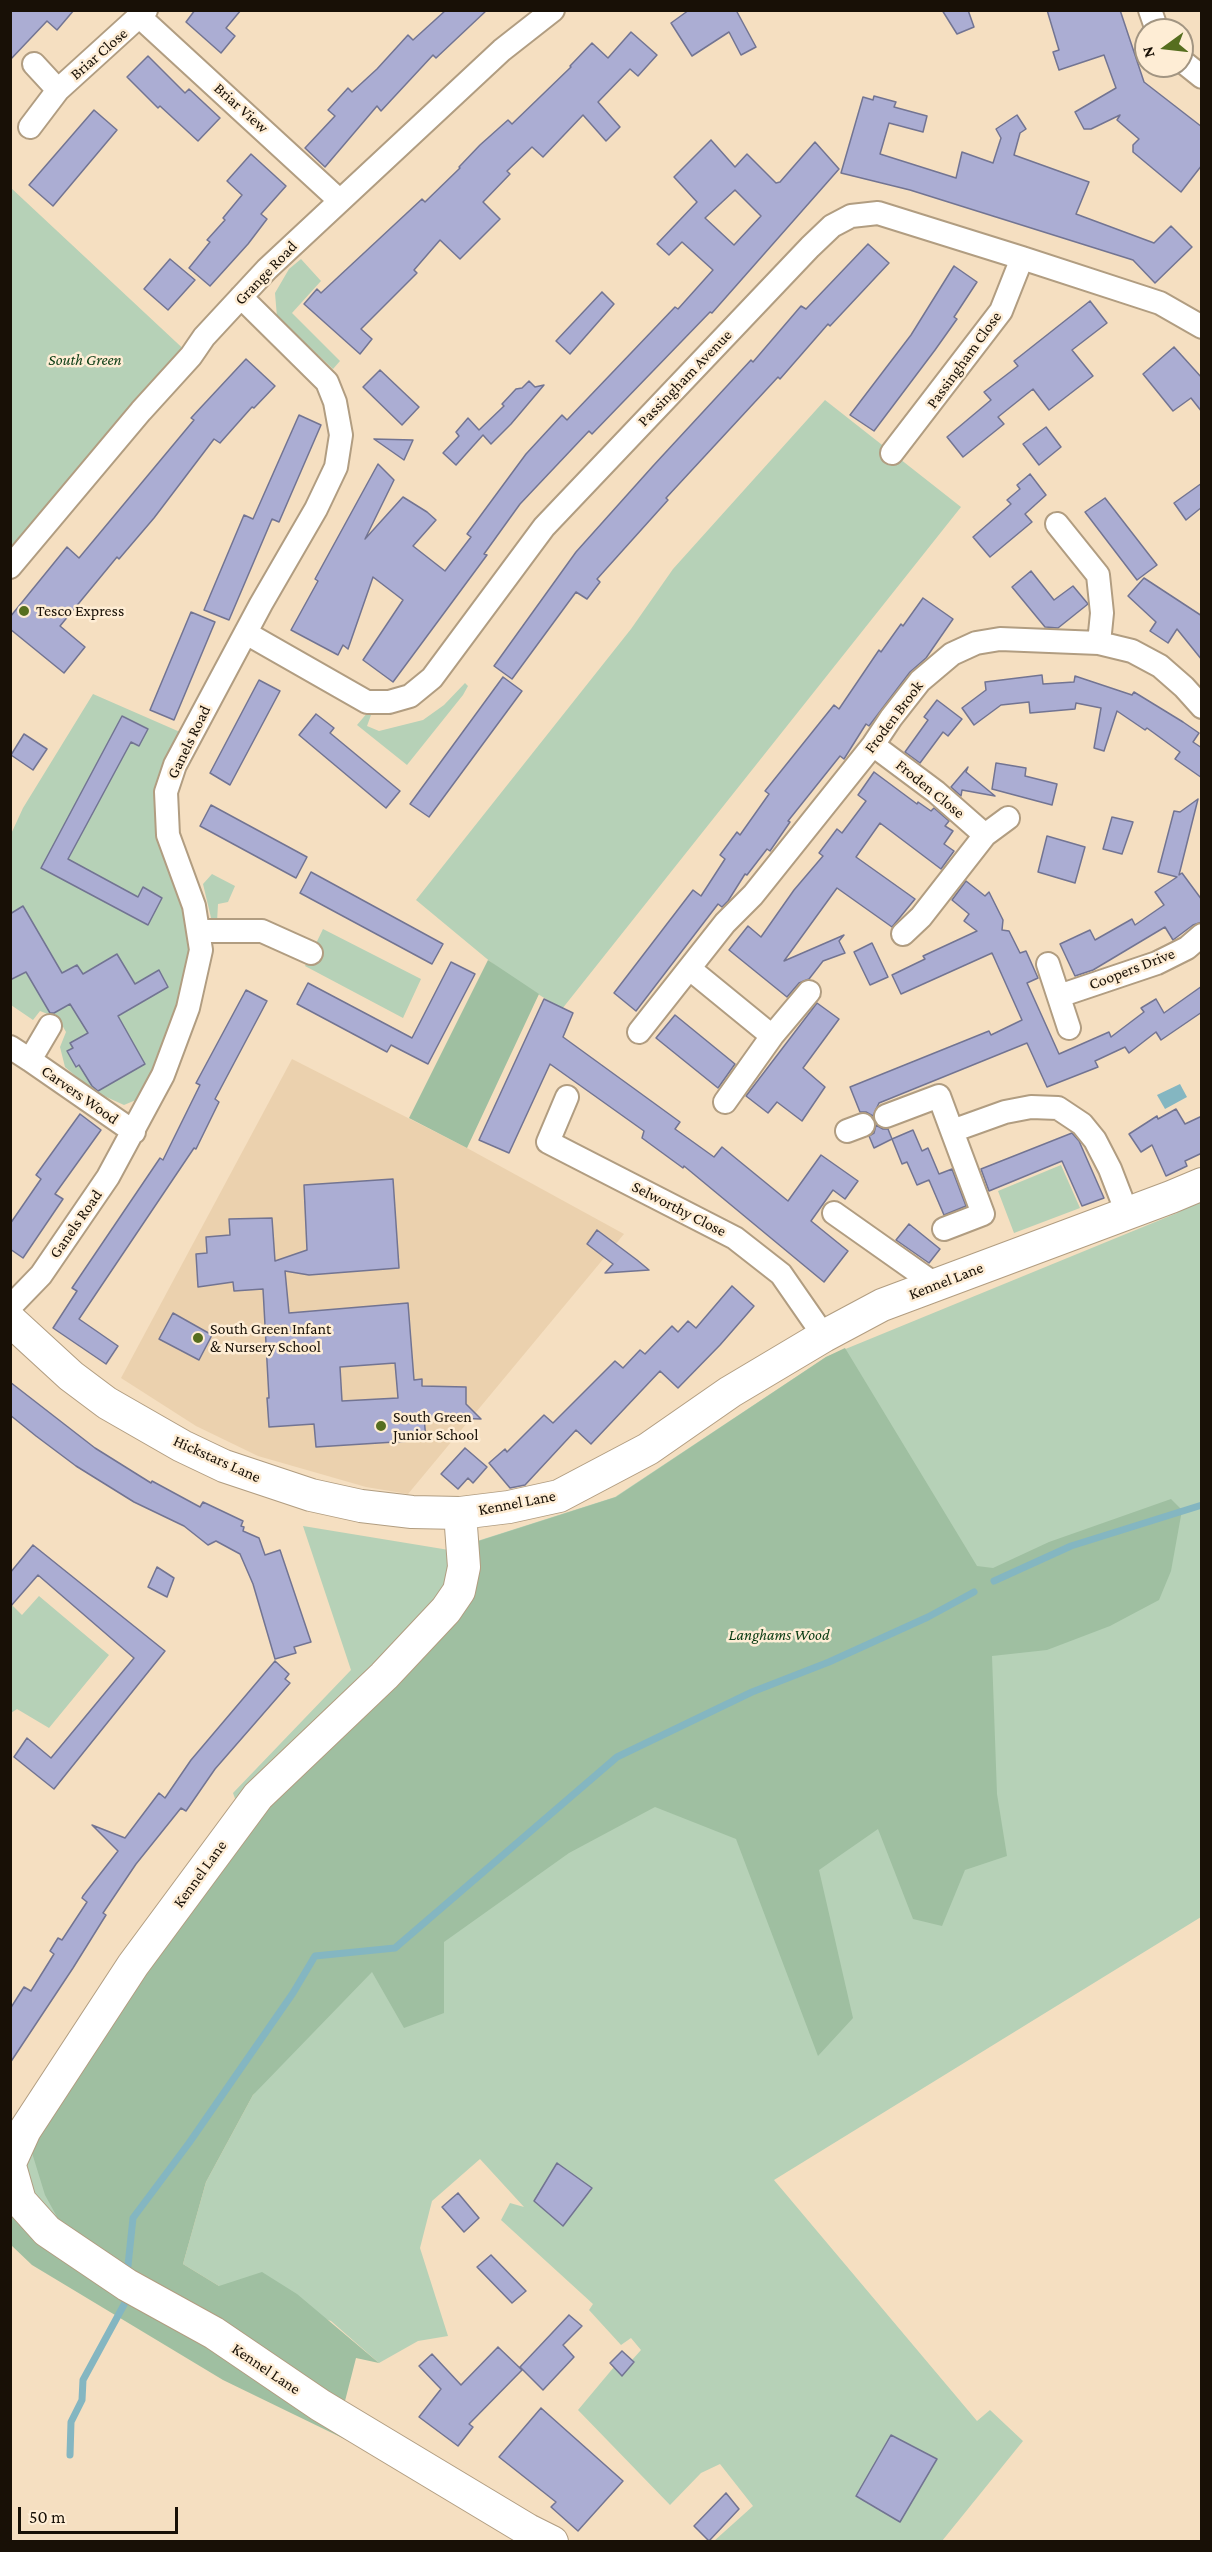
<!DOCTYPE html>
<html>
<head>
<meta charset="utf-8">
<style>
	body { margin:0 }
	#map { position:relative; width:1212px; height:2552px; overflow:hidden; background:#f5dfc1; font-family:"Crimson Pro",serif }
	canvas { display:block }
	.frame { position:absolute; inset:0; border:12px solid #181006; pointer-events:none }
	.north { position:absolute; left:1134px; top:18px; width:60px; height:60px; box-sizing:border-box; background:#feedd5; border:2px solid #a29582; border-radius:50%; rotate:255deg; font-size:16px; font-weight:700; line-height:24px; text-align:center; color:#181006 }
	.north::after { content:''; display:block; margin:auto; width:21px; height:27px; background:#566e1f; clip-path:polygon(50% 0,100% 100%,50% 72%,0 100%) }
	.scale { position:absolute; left:18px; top:2507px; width:160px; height:27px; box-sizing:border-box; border:3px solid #181006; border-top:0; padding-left:8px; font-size:18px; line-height:21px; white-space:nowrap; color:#181006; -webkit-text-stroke:4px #feedd5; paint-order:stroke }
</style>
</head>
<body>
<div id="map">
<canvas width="1212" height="2552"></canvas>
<div class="frame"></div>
<div class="north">N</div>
<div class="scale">50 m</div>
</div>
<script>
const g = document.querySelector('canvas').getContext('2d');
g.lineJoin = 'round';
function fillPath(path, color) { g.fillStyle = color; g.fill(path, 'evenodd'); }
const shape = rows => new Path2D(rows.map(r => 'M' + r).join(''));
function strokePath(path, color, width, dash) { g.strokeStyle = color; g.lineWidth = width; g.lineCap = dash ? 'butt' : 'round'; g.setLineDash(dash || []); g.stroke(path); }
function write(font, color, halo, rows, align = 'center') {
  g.font = font + ' "Crimson Pro",serif'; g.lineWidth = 5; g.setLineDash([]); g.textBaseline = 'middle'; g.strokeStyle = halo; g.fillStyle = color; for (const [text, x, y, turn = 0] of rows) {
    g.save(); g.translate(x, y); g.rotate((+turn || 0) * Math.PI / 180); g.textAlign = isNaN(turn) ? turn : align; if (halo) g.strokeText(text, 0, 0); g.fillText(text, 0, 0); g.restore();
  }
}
fillPath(shape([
	[292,1059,467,1148,624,1234,408,1494,366,1487,258,1456,196,1426,121,1378]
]), '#ebd1ae');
fillPath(shape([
	[10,187,191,356,10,567],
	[301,259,321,281,292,313,340,361,333,369,277,317,275,293,289,269],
	[825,400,961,507,562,1009,504,973,416,900,631,629,673,569],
	[465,683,468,686,463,695,407,765,357,725,368,712,371,715,367,726,379,731,423,720,444,705],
	[93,694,180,732,158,793,190,916,188,975,143,1097,124,1105,93,1091,65,1067,60,1047,66,1032,58,1018,40,1011,33,1020,11,1005,11,834,23,808],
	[212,874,235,886,228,902,218,904,217,922,212,922,203,884],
	[323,929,421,979,403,1018,305,966],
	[1061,1165,1080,1208,1014,1233,998,1191],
	[1201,1200,1201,1917,774,2180,977,2421,990,2410,1023,2441,942,2541,714,2541,753,2506,720,2464,701,2473,670,2505,578,2410,614,2367,622,2375,634,2363,632,2360,641,2350,631,2338,621,2345,589,2310,593,2304,501,2220,510,2203,524,2207,480,2159,432,2201,420,2248,448,2336,418,2341,379,2363,331,2321,219,2286,183,2264,206,2182,253,2095,311,2010,233,1793,351,1670,303,1526,449,1550,615,1497,826,1357,1177,1213],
	[39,1596,109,1655,49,1728,17,1709,11,1713,10,1603,22,1615],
	[25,2130,75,2249,20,2201]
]), '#b6d1b7');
fillPath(shape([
	[488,960,539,994,467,1148,409,1118],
	[845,1348,977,1566,993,1568,1049,1542,1171,1499,1182,1510,1171,1571,1159,1600,1110,1626,1047,1650,992,1656,997,1794,1007,1856,965,1870,942,1926,913,1919,878,1829,819,1870,853,2018,818,2056,736,1839,655,1807,569,1853,444,1942,444,2013,404,2028,372,1972,253,2095,206,2182,183,2264,219,2286,262,2272,297,2294,379,2363,356,2358,345,2401,373,2436,363,2448,223,2380,32,2265,11,2245,10,2166,74,2248,45,2195,25,2130,258,1796,446,1610,463,1546,616,1497,826,1357]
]), '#9fbfa1');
fillPath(shape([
	[1180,1084,1187,1097,1165,1109,1157,1095]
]), '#84b6c1');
strokePath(shape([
	[994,1581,1071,1546,1202,1505],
	[127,2275,133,2218,189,2143,293,1993,315,1956,395,1948,617,1757,752,1692,829,1662,928,1617,974,1592],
	[70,2455,71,2422,82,2400,83,2380,126,2301,126,2295]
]), '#84b6c1', 7);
const building = shape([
	[10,10,74,10,57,30,47,21,10,60,10,10],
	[195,10,241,10,226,28,235,36,221,53,186,22,195,10],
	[446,10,487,10,436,58,433,55,381,111,377,106,325,167,305,148,335,116,328,110,348,88,352,92,377,69,408,35,413,40,446,10],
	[689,10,736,10,756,47,741,55,729,32,692,56,671,23,689,10],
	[942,10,968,10,974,27,957,34,942,10],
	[1047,10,1120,10,1144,82,1202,127,1202,165,1181,192,1133,152,1133,145,1139,139,1117,120,1120,115,1091,129,1084,129,1075,112,1116,88,1104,55,1059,70,1053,52,1059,50,1047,10],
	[631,32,657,55,638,76,630,69,598,102,620,127,606,141,583,115,543,157,532,147,507,171,510,174,483,202,500,219,460,259,440,240,414,270,417,273,361,329,372,339,360,354,304,304,317,289,321,293,422,199,425,202,460,168,459,167,480,145,508,120,512,124,571,67,570,66,592,43,608,58,631,32],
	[148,56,185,93,189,89,220,118,198,141,160,106,158,108,127,77,148,56],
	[874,96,896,102,894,107,927,116,923,132,889,123,880,154,956,178,962,152,993,163,1001,138,996,129,1017,115,1026,129,1020,133,1014,155,1089,182,1076,214,1154,243,1171,226,1192,247,1155,283,1133,260,910,190,841,173,863,97,873,100,874,96],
	[94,110,117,130,53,206,29,185,94,110],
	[711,140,735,167,747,154,776,183,780,182,815,142,839,169,712,313,710,312,592,434,589,431,520,504,484,554,487,555,393,682,363,660,403,600,373,577,348,649,343,645,338,655,291,630,318,581,315,579,378,464,394,480,365,539,403,497,427,512,436,520,413,546,445,571,471,537,467,534,526,454,562,415,567,420,675,307,678,309,713,270,682,242,669,255,657,244,697,202,674,177,711,140],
	[735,190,761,216,734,245,705,218,735,190],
	[251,154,286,186,261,214,267,219,248,244,210,286,189,268,210,242,207,240,225,220,223,218,242,195,227,181,251,154],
	[868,244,889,263,830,326,828,324,780,379,778,377,666,498,668,500,597,579,600,582,587,599,576,592,512,679,494,666,576,552,653,466,751,360,753,362,801,306,806,309,868,244],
	[170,259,195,280,168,310,144,289,170,259],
	[954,266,977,282,954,317,957,319,935,350,874,431,850,415,911,335,954,266],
	[602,292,614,304,570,354,556,341,602,292],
	[1090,301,1107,323,1072,350,1093,376,1049,410,1033,389,998,417,1004,424,963,457,947,437,991,400,984,392,1018,366,1014,361,1090,301],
	[1174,347,1202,378,1202,412,1191,398,1173,411,1143,374,1174,347],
	[246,359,275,386,254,408,252,407,220,443,214,439,154,518,119,559,117,557,60,626,85,647,64,673,10,629,10,617,67,547,79,558,194,420,191,418,246,359],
	[380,370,419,407,402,425,363,387,380,370],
	[529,381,535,387,544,385,511,424,491,444,483,435,456,465,443,453,459,436,456,432,468,418,479,430,504,406,502,404,516,389,522,388,529,381],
	[299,415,321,425,279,522,272,519,229,620,204,610,244,515,253,519,299,415],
	[1046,427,1061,447,1039,465,1023,444,1046,427],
	[374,439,413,440,404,460,374,439],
	[1030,474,1046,495,1025,514,1032,522,990,557,973,537,1011,504,1007,500,1020,489,1017,485,1030,474],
	[1202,483,1202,507,1186,520,1174,503,1202,483],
	[1105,498,1157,565,1137,580,1085,512,1105,498],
	[1031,571,1054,600,1073,586,1088,604,1058,628,1045,627,1012,587,1031,571],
	[1144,578,1202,616,1202,660,1177,629,1168,643,1150,631,1156,622,1128,596,1144,578],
	[923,598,953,619,926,658,910,672,869,726,866,724,844,759,840,756,788,821,790,822,770,851,767,849,747,875,745,874,728,901,722,907,718,904,636,1011,614,993,693,890,701,896,725,859,720,855,737,832,740,835,769,794,765,791,834,705,839,709,879,650,881,652,901,624,903,626,923,598],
	[191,612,215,622,174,720,150,710,191,612],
	[1042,675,1043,684,1074,682,1075,676,1132,695,1134,692,1183,722,1199,733,1193,742,1202,748,1202,778,1175,759,1180,752,1147,728,1145,730,1117,711,1104,751,1094,748,1101,708,1076,703,1075,709,1030,713,1029,702,1001,705,974,725,962,708,986,690,985,682,1042,675],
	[503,677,522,691,429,817,410,804,503,677],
	[259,680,280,691,230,785,210,773,259,680],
	[937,700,962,719,948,736,943,732,920,763,905,752,928,720,924,717,937,700],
	[316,714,334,728,330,733,400,791,386,808,299,735,316,714],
	[122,716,148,729,139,746,131,742,68,859,138,897,143,887,162,898,148,925,41,868,122,716],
	[24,734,47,749,33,770,11,755,24,734],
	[996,763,1026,768,1025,776,1057,784,1052,805,992,789,996,763],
	[968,767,966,772,995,796,962,790,961,796,951,787,968,767],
	[874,772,917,804,918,802,931,811,934,808,949,821,945,826,953,831,944,844,954,851,941,869,880,823,856,857,915,899,892,927,837,888,784,961,844,935,839,941,845,953,823,961,809,979,799,983,787,997,729,950,748,926,761,937,794,890,823,856,819,853,837,829,842,833,866,801,858,795,874,772],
	[1198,799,1179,875,1182,873,1202,900,1202,922,1193,925,1173,940,1165,927,1093,970,1075,976,1060,944,1090,930,1095,940,1132,919,1135,925,1164,905,1155,892,1177,877,1158,872,1174,811,1180,812,1198,799],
	[211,805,307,857,296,878,200,826,211,805],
	[1112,817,1133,822,1122,854,1103,849,1112,817],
	[1047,836,1085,847,1075,883,1038,872,1047,836],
	[311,872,443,944,432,964,300,893,311,872],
	[966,881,985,896,989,892,1003,920,1002,930,1009,931,1020,953,1026,951,1038,978,1027,983,1059,1054,1109,1032,1111,1037,1144,1012,1141,1008,1156,999,1164,1013,1202,986,1202,1012,1161,1040,1156,1032,1129,1053,1125,1047,1095,1061,1098,1067,1047,1087,1027,1043,879,1103,873,1116,866,1112,860,1112,850,1087,989,1031,991,1035,1022,1020,992,953,901,994,892,975,925,959,923,956,977,931,964,921,969,914,952,900,966,881],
	[23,906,62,973,77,965,83,974,117,954,135,984,159,970,168,987,118,1016,145,1064,98,1091,92,1086,79,1065,76,1067,67,1051,73,1048,70,1043,88,1033,70,1004,54,1013,50,1013,26,972,10,980,10,914,23,906],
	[872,943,888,977,870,985,854,952,872,943],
	[451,962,475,974,428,1064,391,1045,387,1052,297,1004,308,983,412,1038,451,962],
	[246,990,267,1001,215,1099,219,1102,196,1149,194,1148,79,1319,118,1346,106,1364,53,1328,77,1291,72,1288,160,1158,163,1160,200,1085,196,1083,246,990],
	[544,999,573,1013,563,1037,680,1122,675,1129,714,1157,722,1147,788,1201,821,1155,858,1181,845,1199,833,1190,811,1221,848,1251,824,1282,684,1166,683,1168,642,1138,644,1131,550,1064,509,1153,479,1140,544,999],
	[817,1003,839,1019,803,1068,825,1087,802,1121,777,1102,768,1113,746,1096,817,1003],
	[675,1015,735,1064,718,1088,656,1038,675,1015],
	[1176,1109,1185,1124,1202,1116,1202,1153,1185,1161,1187,1166,1166,1176,1152,1145,1141,1152,1129,1134,1157,1116,1158,1119,1176,1109],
	[80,1114,101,1130,55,1194,63,1199,23,1258,10,1249,10,1224,41,1179,36,1175,80,1114],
	[876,1125,883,1129,888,1129,892,1139,874,1148,869,1136,874,1133,876,1125],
	[913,1130,922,1151,928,1148,939,1174,952,1169,966,1206,944,1215,929,1180,917,1185,907,1162,902,1164,892,1139,913,1130],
	[1072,1133,1079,1141,1104,1198,1082,1206,1062,1161,989,1191,981,1169,1072,1133],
	[393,1179,399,1268,309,1275,285,1271,289,1313,408,1303,414,1380,422,1379,422,1386,466,1387,466,1404,481,1419,424,1417,426,1440,316,1447,314,1424,269,1427,267,1398,269,1398,263,1289,234,1291,233,1282,198,1287,196,1254,207,1253,206,1237,230,1235,229,1219,272,1218,275,1261,307,1250,304,1185,393,1179],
	[395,1363,398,1398,342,1401,340,1367,395,1363],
	[909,1224,940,1249,929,1263,896,1240,909,1224],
	[597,1230,637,1260,649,1270,605,1273,613,1264,587,1244,597,1230],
	[732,1286,754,1306,720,1345,678,1388,660,1371,591,1444,576,1430,525,1485,510,1488,489,1463,505,1449,507,1452,544,1415,553,1423,615,1361,623,1368,640,1350,645,1354,672,1326,678,1332,688,1321,696,1328,732,1286],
	[173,1313,212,1335,199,1360,159,1339,173,1313],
	[10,1382,95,1448,151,1483,152,1481,200,1507,203,1502,243,1521,241,1526,244,1527,243,1531,259,1538,265,1555,280,1550,311,1642,294,1647,296,1653,275,1659,253,1584,240,1554,216,1541,208,1545,184,1526,134,1502,76,1466,36,1436,10,1415,10,1382],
	[465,1448,487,1467,473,1483,468,1478,458,1489,441,1474,465,1448],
	[33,1545,165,1651,54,1789,14,1757,27,1738,51,1758,134,1658,38,1575,10,1607,10,1573,33,1545],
	[157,1567,174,1578,167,1597,148,1587,157,1567],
	[275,1661,289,1674,285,1679,290,1683,215,1769,186,1811,181,1808,136,1864,103,1913,106,1915,73,1968,10,2063,10,2009,24,1987,31,1991,54,1954,50,1951,58,1938,62,1940,87,1902,82,1898,83,1896,118,1851,92,1825,125,1838,159,1793,165,1798,191,1760,275,1661],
	[557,2163,592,2188,563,2226,534,2201,557,2163],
	[458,2193,479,2218,464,2232,442,2207,458,2193],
	[491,2255,526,2291,512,2303,477,2267,491,2255],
	[569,2315,582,2326,563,2345,574,2357,543,2390,520,2367,569,2315],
	[498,2347,522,2370,469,2424,473,2427,458,2446,419,2417,441,2389,419,2366,432,2354,461,2385,498,2347],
	[622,2351,634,2362,622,2376,610,2363,622,2351],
	[541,2408,623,2481,578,2531,551,2507,556,2502,499,2457,541,2408],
	[891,2435,937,2459,900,2522,856,2496,891,2435],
	[726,2493,739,2509,709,2541,694,2526,726,2493]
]);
fillPath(building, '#abadd3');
strokePath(building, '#727492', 1.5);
const street = shape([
	[1150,10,1157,30],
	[141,18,339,200],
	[1182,61,1202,77],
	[34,64,58,90],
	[30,127,58,90,146,10],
	[892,453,1001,311,1022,258],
	[1057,524,1098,575,1102,613,1099,643],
	[10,567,141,411,191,356,204,337,267,269,502,50,553,10],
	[246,633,367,702,389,702,410,696,432,678,544,527,810,247,832,226,851,216,878,213,1022,258,1160,303,1202,327],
	[873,745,936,792,985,835],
	[200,931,262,931,311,953],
	[903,934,921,917,985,835,1008,818],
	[1048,964,1069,1028],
	[690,969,772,1036,725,1102],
	[1059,996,1157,963,1187,948,1202,935],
	[50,1026,30,1060,134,1132],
	[639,1032,725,923,753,895,873,745,891,718,920,681,952,654,976,643,1000,639,1099,643,1132,651,1160,666,1184,687,1202,707],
	[772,1036,809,992],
	[10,1047,30,1060],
	[567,1097,548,1142,735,1238,781,1274,824,1336],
	[886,1116,939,1096,952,1131,1005,1112,1031,1107,1058,1108,1082,1124,1095,1140,1110,1169,1127,1213],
	[847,1131,863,1125],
	[834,1213,936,1285],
	[944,1229,983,1214,952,1131],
	[10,1307,41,1275,108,1177,163,1075,188,1008,201,950,194,906,168,835,166,792,175,765,261,604,316,509,336,467,341,435,335,402,327,382,241,297]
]);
const secondary = shape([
	[10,1320,71,1376,107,1403,182,1446,224,1466,311,1495,361,1506,412,1512,460,1513],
	[10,2163,25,2130,133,1965,258,1796,384,1676,446,1610,459,1591,464,1567,460,1513,509,1507,559,1496,648,1449,730,1392,824,1336,882,1305,1171,1197,1202,1184],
	[10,2166,20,2201,47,2231,127,2285,214,2333,320,2405,528,2530,552,2542]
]);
strokePath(street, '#b19d81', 26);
strokePath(secondary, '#b19d81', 34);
strokePath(street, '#fff', 22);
strokePath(secondary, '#fff', 32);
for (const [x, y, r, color] of [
	[24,611,6,"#566e1f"],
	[198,1338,6,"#566e1f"],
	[381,1426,6,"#566e1f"]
]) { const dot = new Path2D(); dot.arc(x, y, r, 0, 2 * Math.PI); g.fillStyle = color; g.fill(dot); strokePath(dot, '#feedd5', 2); }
write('16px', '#181006', '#feedd5', [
	["Briar Close",99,54,-41],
	["Briar View",241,108,42],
	["Grange Road",266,273,-46],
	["Passingham Close",964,360,-54],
	["Passingham Avenue",685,378,-46],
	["Froden Brook",894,717,-53],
	["Ganels Road",189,742,-64],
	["Froden Close",930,789,39],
	["Coopers Drive",1132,969,-21],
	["Carvers Wood",80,1095,35],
	["Selworthy Close",679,1209,27],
	["Ganels Road",76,1224,-55],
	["Kennel Lane",946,1281,-21],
	["Hickstars Lane",217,1459,24],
	["Kennel Lane",517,1503,-11],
	["Kennel Lane",200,1874,-54],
	["Kennel Lane",266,2369,34]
]);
write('italic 16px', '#093b12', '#feedd5', [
	["South Green",85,360],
	["Langhams Wood",779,1635]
]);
write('16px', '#181006', '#feedd5', [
	["Tesco Express",36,611],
	["South Green Infant",210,1329],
	["& Nursery School",210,1347],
	["South Green",393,1417],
	["Junior School",393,1435]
], 'left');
</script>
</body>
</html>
